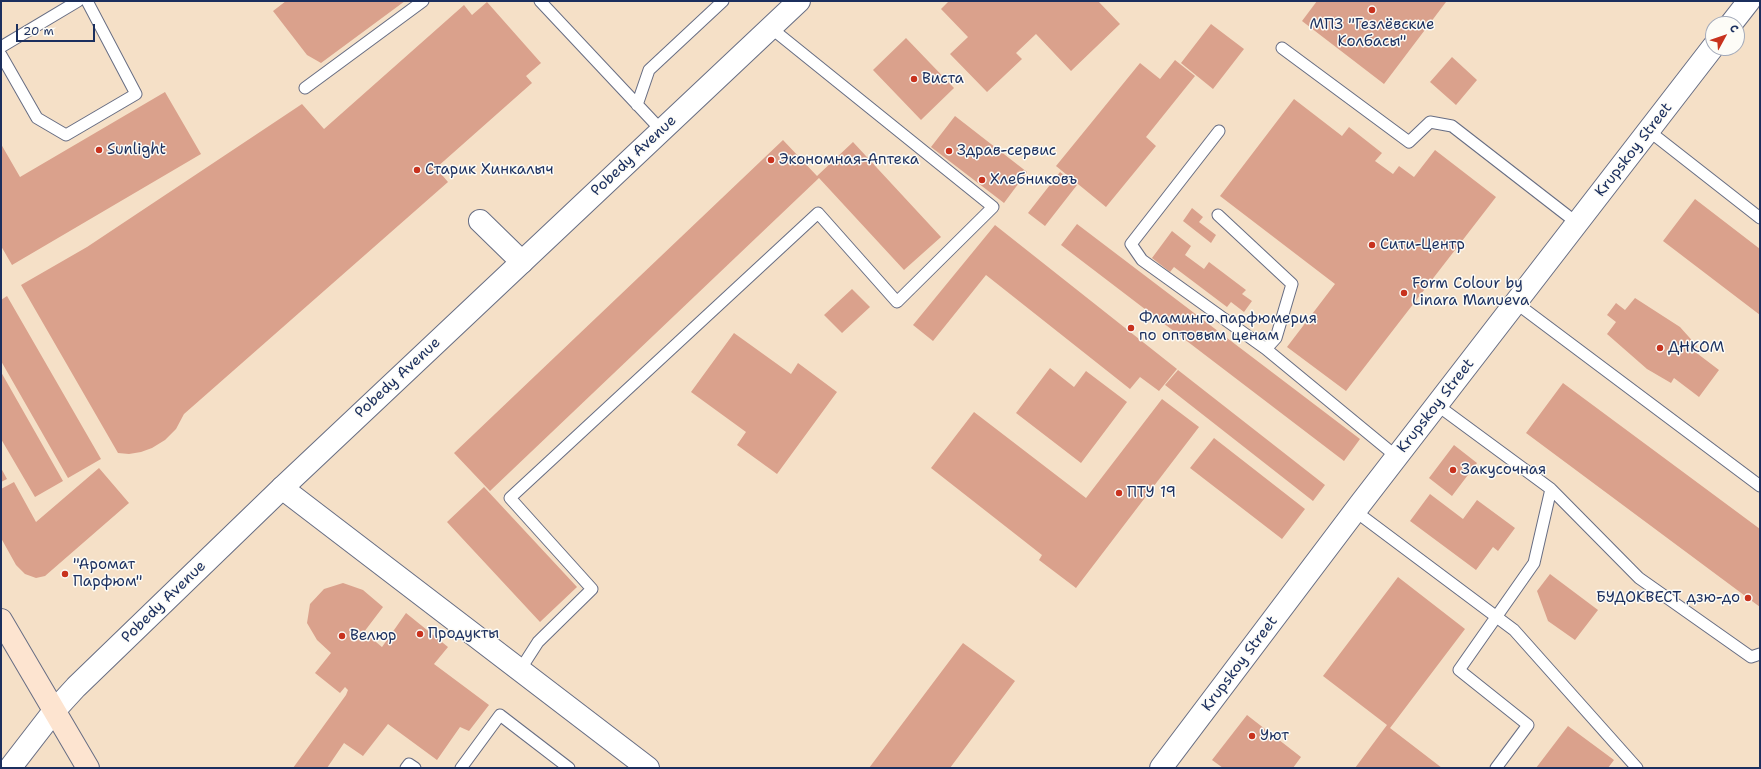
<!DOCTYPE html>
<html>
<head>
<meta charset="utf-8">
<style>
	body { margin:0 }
	#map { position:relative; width:1761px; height:769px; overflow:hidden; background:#f5e0c7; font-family:"Shantell Sans",sans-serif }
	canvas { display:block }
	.frame { position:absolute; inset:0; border:2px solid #1b2f5e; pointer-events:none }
	.north { position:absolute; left:1705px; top:16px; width:40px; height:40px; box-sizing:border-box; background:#fdfcf7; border:1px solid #a3aaba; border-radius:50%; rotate:50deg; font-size:11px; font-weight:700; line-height:16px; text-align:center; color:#1b2f5e }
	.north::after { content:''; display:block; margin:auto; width:14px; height:18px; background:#c8321e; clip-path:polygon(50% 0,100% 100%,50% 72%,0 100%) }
	.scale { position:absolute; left:16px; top:24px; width:79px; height:18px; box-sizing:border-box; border:2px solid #1b2f5e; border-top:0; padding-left:5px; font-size:12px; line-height:14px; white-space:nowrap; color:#1b2f5e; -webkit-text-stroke:3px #fdfcf7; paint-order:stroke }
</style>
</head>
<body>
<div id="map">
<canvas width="1761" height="769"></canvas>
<div class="frame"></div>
<div class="north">С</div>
<div class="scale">20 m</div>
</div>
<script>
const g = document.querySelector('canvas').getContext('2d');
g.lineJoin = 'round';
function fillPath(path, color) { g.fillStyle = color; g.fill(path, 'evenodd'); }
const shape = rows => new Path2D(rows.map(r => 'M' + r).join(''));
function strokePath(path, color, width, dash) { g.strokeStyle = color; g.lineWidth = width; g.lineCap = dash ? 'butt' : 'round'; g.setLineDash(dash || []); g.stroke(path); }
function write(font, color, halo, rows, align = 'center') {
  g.font = font + ' "Shantell Sans",sans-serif'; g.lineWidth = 3; g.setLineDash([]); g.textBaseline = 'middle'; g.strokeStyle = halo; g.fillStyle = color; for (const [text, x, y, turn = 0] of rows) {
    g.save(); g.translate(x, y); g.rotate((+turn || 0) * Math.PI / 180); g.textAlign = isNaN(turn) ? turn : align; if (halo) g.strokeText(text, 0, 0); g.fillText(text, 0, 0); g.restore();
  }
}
fillPath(shape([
	[286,1,405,1,321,63,307,55,273,11],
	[949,1,1098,1,1120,24,1071,71,1036,34,1016,53,1022,59,987,92,950,54,968,37,941,9],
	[1317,1,1445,1,1446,2,1384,84,1302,21],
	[487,2,541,63,526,76,532,83,436,168,448,182,184,414,176,429,165,440,152,448,141,452,129,454,118,453,21,285,87,247,302,104,324,129,464,5,472,15],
	[1211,24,1244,49,1213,89,1181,63],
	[906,38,954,88,921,120,873,70],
	[1452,57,1477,80,1456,105,1430,82],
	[1175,60,1195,76,1146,137,1156,146,1106,207,1056,166,1140,63,1160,79],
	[165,92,201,154,12,265,1,246,1,144,20,177],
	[1294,99,1342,136,1349,127,1382,153,1375,161,1393,174,1399,166,1414,177,1435,150,1496,197,1346,391,1287,347,1335,284,1220,196],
	[955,116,1027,172,1004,203,931,147],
	[783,140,817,176,853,142,941,237,904,270,819,178,490,491,454,453],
	[1060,172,1077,185,1045,226,1028,213],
	[1695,199,1760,249,1760,315,1663,241],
	[1192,208,1203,217,1199,222,1216,235,1211,243,1183,221],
	[1077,224,1360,439,1344,461,1061,245],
	[995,225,1177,369,1159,391,1140,377,1130,389,986,275,933,341,913,325],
	[1172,231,1191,246,1185,255,1204,269,1209,262,1246,290,1242,294,1252,301,1244,312,1231,302,1227,307,1174,267,1170,272,1152,258],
	[852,289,870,307,842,333,824,315],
	[7,296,101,459,68,478,1,361,1,300],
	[1635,298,1680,327,1697,346,1694,351,1719,370,1699,397,1674,378,1671,383,1647,369,1607,334,1616,322,1607,315,1616,303,1625,310],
	[734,333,791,374,798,363,837,392,777,474,737,445,746,432,691,392],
	[1050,368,1074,387,1086,371,1127,402,1081,463,1016,413],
	[1178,370,1325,485,1313,501,1165,385],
	[1,372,63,481,35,497,1,439],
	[1563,383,1760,529,1760,607,1526,433],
	[1162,399,1199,427,1076,588,1039,560,1042,555,931,468,974,412,1086,498],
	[1214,438,1305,509,1282,539,1190,468],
	[1454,445,1477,463,1452,496,1429,478],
	[1,468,7,479,1,482],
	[99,468,129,503,45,576,36,578,25,574,16,565,1,538,1,489,14,482,36,522],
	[484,487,577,587,540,622,447,522],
	[1430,494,1463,519,1477,500,1515,528,1498,551,1493,547,1476,570,1410,521],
	[1550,574,1598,610,1575,640,1548,621,1537,591],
	[1398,577,1465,629,1390,728,1442,768,1355,768,1387,725,1323,676],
	[343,583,363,590,383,607,364,632,382,647,406,613,448,647,434,664,489,705,469,731,460,727,437,760,388,724,363,756,344,743,327,768,293,768,346,695,348,690,345,687,340,693,315,673,331,653,317,640,307,623,310,604,324,589],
	[963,643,1015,681,950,768,869,768],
	[1247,715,1301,757,1293,768,1223,768,1212,760],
	[1568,726,1614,760,1608,768,1536,768]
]), '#daa18c');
const service = shape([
	[540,1,662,131],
	[1,47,78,1],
	[1282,48,1409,142,1430,122,1452,126,1577,223],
	[1,55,37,118,66,135,136,94,87,1],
	[305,88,423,1],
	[637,105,649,70,723,1],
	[1219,131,1131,244,1142,260,1266,349,1397,457],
	[1649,131,1760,218],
	[1218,215,1292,284,1276,338,1266,349],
	[1516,303,1760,486],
	[1437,405,1551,489,1534,563,1459,670,1528,725,1496,768],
	[1551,489,1639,578,1751,657,1760,654],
	[1355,511,1514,630,1637,768],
	[520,670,538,642,592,589,510,498,818,213,897,302,993,207,771,28],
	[406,768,409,764,415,768],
	[461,768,500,715,569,768]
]);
const minor = shape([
	[480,221,522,262],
	[282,488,648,768]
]);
const tertiary = shape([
	[1731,24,1749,1],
	[10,768,54,711,76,687,282,488,799,1],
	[1161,768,1361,503,1713,47]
]);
const secondary = shape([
	[1,620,88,768]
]);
strokePath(service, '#676d83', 13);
strokePath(minor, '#676d83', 24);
strokePath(tertiary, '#676d83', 24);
strokePath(secondary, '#676d83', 24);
strokePath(service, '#fff', 11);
strokePath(minor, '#fff', 22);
strokePath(tertiary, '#fff', 22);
strokePath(secondary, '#fde4d0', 22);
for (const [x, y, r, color] of [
	[1372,10,4,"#c8321e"],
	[914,79,4,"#c8321e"],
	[99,150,4,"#c8321e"],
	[949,151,4,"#c8321e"],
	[771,160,4,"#c8321e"],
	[417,170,4,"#c8321e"],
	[982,180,4,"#c8321e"],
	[1372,245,4,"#c8321e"],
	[1404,293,4,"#c8321e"],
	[1131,328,4,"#c8321e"],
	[1660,348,4,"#c8321e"],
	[1453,470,4,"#c8321e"],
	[1119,493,4,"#c8321e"],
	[65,574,4,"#c8321e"],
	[1748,598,4,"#c8321e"],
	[420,634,4,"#c8321e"],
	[342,636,4,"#c8321e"],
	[1252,736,4,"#c8321e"]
]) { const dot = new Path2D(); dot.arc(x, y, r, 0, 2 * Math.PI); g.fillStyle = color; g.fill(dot); strokePath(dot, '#fdfcf7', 1.5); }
write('15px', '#1b2f5e', '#fdfcf7', [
	["МПЗ \"Гезлёвские",1372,25,"center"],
	["Колбасы\"",1372,42,"center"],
	["Виста",922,79],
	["Sunlight",107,150],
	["Здрав-сервис",957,151],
	["Экономная-Аптека",779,160],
	["Старик Хинкалыч",425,170],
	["Хлебниковъ",990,180],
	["Сити-Центр",1380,245],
	["Form Colour by",1412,284],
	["Linara Manueva",1412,301],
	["Фламинго парфюмерия",1139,319],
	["по оптовым ценам",1139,336],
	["ДНКОМ",1668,348],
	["Закусочная",1461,470],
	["ПТУ 19",1127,493],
	["\"Аромат",73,565],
	["Парфюм\"",73,582],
	["БУДОКВЕСТ дзю-до",1740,598,"right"],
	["Продукты",428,634],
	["Велюр",350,636],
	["Уют",1260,736]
], 'left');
write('15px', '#1b2f5e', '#fdfcf7', [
	["Krupskoy Street",1634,150,-52],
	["Pobedy Avenue",634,156,-43],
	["Pobedy Avenue",398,378,-43],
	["Krupskoy Street",1436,406,-52],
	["Pobedy Avenue",164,602,-44],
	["Krupskoy Street",1240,664,-53]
]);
</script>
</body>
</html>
